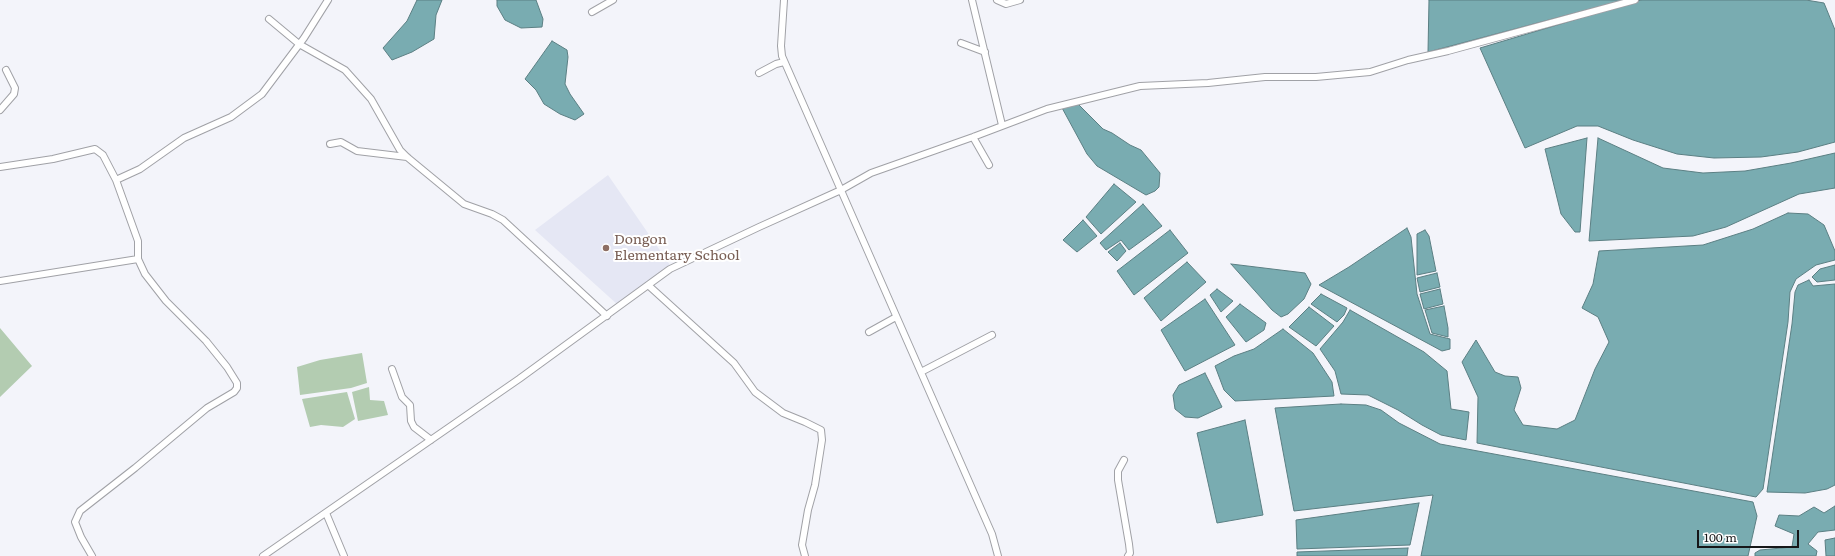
<!DOCTYPE html>
<html>
<head>
<meta charset="utf-8">
<style>
	body { margin:0 }
	#map { position:relative; width:1835px; height:556px; overflow:hidden; background:#f3f4fa; font-family:Literata,serif }
	canvas { display:block }
	.scale { position:absolute; left:1697px; top:530px; width:102px; height:18px; box-sizing:border-box; border:2px solid #161618; border-top:0; padding-left:5px; font-size:12px; line-height:14px; white-space:nowrap; color:#161618; -webkit-text-stroke:3px #fff; paint-order:stroke }
</style>
</head>
<body>
<div id="map">
<canvas width="1835" height="556"></canvas>
<div class="scale">100 m</div>
</div>
<script>
const g = document.querySelector('canvas').getContext('2d');
g.lineJoin = 'round';
function fillPath(path, color) { g.fillStyle = color; g.fill(path, 'evenodd'); }
const shape = rows => new Path2D(rows.map(r => 'M' + r).join(''));
function strokePath(path, color, width, dash) { g.strokeStyle = color; g.lineWidth = width; g.lineCap = dash ? 'butt' : 'round'; g.setLineDash(dash || []); g.stroke(path); }
function write(font, color, halo, rows, align = 'center') {
  g.font = font + ' Literata,serif'; g.lineWidth = 4; g.setLineDash([]); g.textBaseline = 'middle'; g.strokeStyle = halo; g.fillStyle = color; for (const [text, x, y, turn = 0] of rows) {
    g.save(); g.translate(x, y); g.rotate((+turn || 0) * Math.PI / 180); g.textAlign = isNaN(turn) ? turn : align; if (halo) g.strokeText(text, 0, 0); g.fillText(text, 0, 0); g.restore();
  }
}
fillPath(shape([
	[608,175,670,265,618,305,535,230]
]), '#e5e7f4');
fillPath(shape([
	[0,328,32,366,0,397],
	[362,353,367,383,351,388,300,395,297,367,320,360],
	[369,387,370,400,384,401,388,415,358,421,352,392],
	[347,392,355,419,343,427,321,425,310,427,302,399]
]), '#b3ccb1');
const water = shape([
	[417,0,442,0,436,15,434,39,412,52,392,60,383,48,407,21,417,0],
	[497,0,536,0,543,19,542,27,521,28,505,20,497,6,497,0],
	[1429,0,1624,0,1428,52,1429,0],
	[1641,0,1806,0,1824,3,1835,30,1835,142,1798,152,1761,157,1714,158,1677,154,1633,140,1598,126,1577,126,1525,148,1480,48,1641,0],
	[552,41,567,50,568,57,565,84,570,94,584,114,575,120,560,114,544,104,536,90,525,79,552,41],
	[1078,104,1103,129,1112,133,1130,145,1141,150,1160,173,1159,187,1155,191,1146,195,1097,166,1087,154,1061,106,1078,104],
	[1587,138,1580,232,1575,232,1561,214,1545,149,1587,138],
	[1598,138,1663,168,1703,173,1745,171,1791,163,1835,153,1835,188,1799,194,1726,227,1693,236,1589,241,1598,138],
	[1114,184,1136,202,1101,234,1086,217,1114,184],
	[1143,204,1162,226,1129,250,1121,240,1106,250,1100,243,1143,204],
	[1788,213,1808,214,1824,225,1835,251,1835,260,1816,265,1796,279,1790,292,1788,322,1763,489,1756,497,1477,443,1478,397,1462,362,1476,340,1495,372,1505,376,1518,377,1521,388,1514,410,1523,425,1557,429,1575,420,1595,369,1609,342,1598,317,1582,308,1593,284,1599,251,1703,245,1753,229,1788,213],
	[1083,220,1097,236,1077,252,1063,240,1083,220],
	[1407,228,1411,237,1417,294,1430,334,1450,339,1450,349,1442,351,1429,344,1319,285,1349,267,1407,228],
	[1170,230,1188,253,1134,295,1117,271,1170,230],
	[1425,230,1429,236,1436,271,1417,275,1417,234,1425,230],
	[1120,243,1126,251,1117,261,1108,252,1120,243],
	[1187,262,1206,282,1161,321,1144,298,1187,262],
	[1231,264,1305,273,1311,284,1304,299,1288,314,1281,317,1272,310,1231,264],
	[1835,265,1835,280,1817,282,1812,277,1820,269,1835,265],
	[1437,273,1440,287,1420,292,1417,278,1437,273],
	[1809,280,1813,286,1835,284,1835,485,1827,489,1805,493,1767,492,1792,324,1795,292,1798,285,1809,280],
	[1217,289,1233,301,1221,312,1210,295,1217,289],
	[1440,289,1443,304,1424,309,1420,294,1440,289],
	[1321,294,1347,308,1344,315,1337,322,1311,304,1321,294],
	[1205,299,1235,345,1185,371,1161,330,1205,299],
	[1240,304,1266,323,1264,330,1246,342,1226,317,1240,304],
	[1444,306,1448,328,1448,337,1432,333,1425,310,1444,306],
	[1309,307,1334,326,1316,346,1289,327,1309,307],
	[1350,310,1424,352,1447,371,1451,409,1469,412,1466,440,1441,435,1422,425,1398,410,1368,395,1341,394,1335,371,1320,349,1343,322,1350,310],
	[1283,329,1313,353,1332,382,1334,396,1235,401,1224,390,1215,366,1234,356,1254,349,1283,329],
	[1205,373,1222,407,1198,418,1185,417,1175,409,1173,395,1179,385,1205,373],
	[1341,404,1366,405,1381,410,1399,423,1440,444,1753,502,1757,516,1748,556,1421,556,1433,495,1294,511,1275,408,1341,404],
	[1245,420,1263,515,1217,523,1197,433,1245,420],
	[1419,503,1410,545,1297,549,1296,520,1419,503],
	[1835,506,1835,530,1818,532,1808,544,1817,551,1816,556,1755,556,1755,553,1760,550,1792,547,1794,534,1775,526,1779,515,1799,516,1814,507,1824,513,1835,506],
	[1835,538,1835,556,1826,556,1825,540,1835,538],
	[1408,548,1407,556,1297,556,1297,552,1408,548]
]);
fillPath(water, '#79acb1');
strokePath(water, '#5b7f83', 1);
const minor = shape([
	[784,0,781,46,782,56,992,534,998,556],
	[972,0,1002,125],
	[997,0,1006,4,1020,0],
	[592,12,613,0],
	[269,19,299,44,345,70,371,99,400,150,407,157,464,204,492,214,503,220,607,316],
	[961,43,985,52],
	[759,73,776,64,784,62],
	[0,110,14,94,15,88,6,70],
	[973,137,989,165],
	[330,144,341,142,357,151,407,157],
	[0,167,53,159,95,149,103,155,116,180,140,169,184,138,231,117,262,94,304,38,328,0],
	[0,281,138,259],
	[648,285,734,363,755,392,783,413,805,422,821,430,822,440,815,485,808,510,802,545,805,556],
	[869,332,896,317],
	[392,369,402,397,410,405,411,421,414,427,431,440],
	[921,372,992,335],
	[1124,460,1118,471,1118,480,1129,544,1130,553,1128,556],
	[326,513,344,556],
	[92,556,81,537,75,522,80,511,135,468,207,408,234,392,237,388,237,383,227,367,206,341,166,301,145,274,138,259,138,241,116,180],
	[263,556,519,379,670,269,759,227,841,190,871,173,973,137,1047,109,1140,86,1208,83,1265,77,1316,77,1370,72,1408,60,1448,51,1635,0]
]);
strokePath(minor, '#a0a1a6', 8);
strokePath(minor, '#fff', 6);
for (const [x, y, r, color] of [
	[606,248,4,"#8d6e63"]
]) { const dot = new Path2D(); dot.arc(x, y, r, 0, 2 * Math.PI); g.fillStyle = color; g.fill(dot); strokePath(dot, '#fff', 1.5); }
write('14px', '#785e54', '#fff', [
	["Dongon",614,240],
	["Elementary School",614,256]
], 'left');
</script>
</body>
</html>
